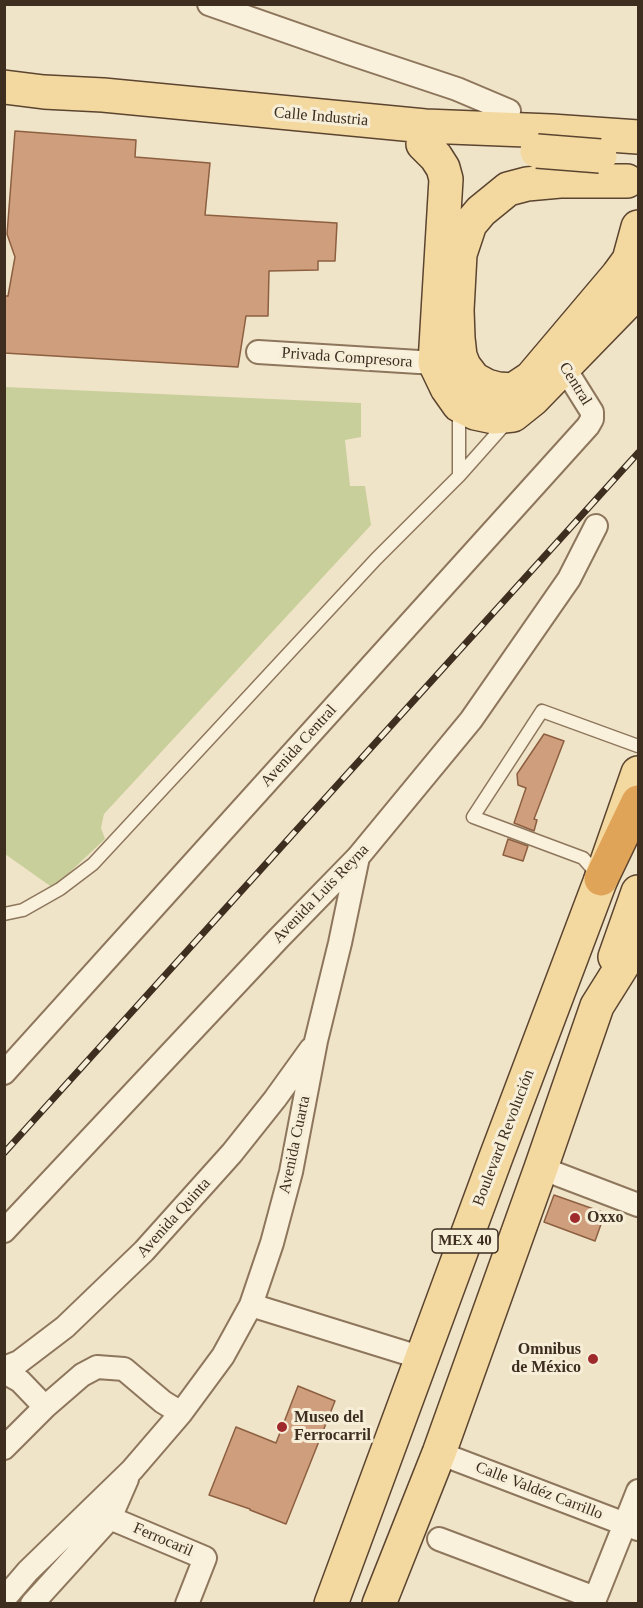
<!DOCTYPE html>
<html>
<head>
<meta charset="utf-8">
<style>
	body { margin:0 }
	#map { position:relative; width:643px; height:1608px; overflow:hidden; background:#f0e4c8; font-family:"Times New Roman",serif }
	canvas { display:block }
	.frame { position:absolute; inset:0; border:6px solid #3d2e20; pointer-events:none }
</style>
</head>
<body>
<div id="map">
<canvas width="643" height="1608"></canvas>
<div class="frame"></div>
</div>
<script>
const g = document.querySelector('canvas').getContext('2d');
g.lineJoin = 'round';
function fillPath(path, color) { g.fillStyle = color; g.fill(path, 'evenodd'); }
const shape = rows => new Path2D(rows.map(r => 'M' + r).join(''));
function strokePath(path, color, width, dash) { g.strokeStyle = color; g.lineWidth = width; g.lineCap = dash ? 'butt' : 'round'; g.setLineDash(dash || []); g.stroke(path); }
function write(font, color, halo, rows, align = 'center') {
  g.font = font + ' "Times New Roman",serif'; g.lineWidth = 6; g.setLineDash([]); g.textBaseline = 'middle'; g.strokeStyle = halo; g.fillStyle = color; for (const [text, x, y, turn = 0] of rows) {
    g.save(); g.translate(x, y); g.rotate((+turn || 0) * Math.PI / 180); g.textAlign = isNaN(turn) ? turn : align; if (halo) g.strokeText(text, 0, 0); g.fillText(text, 0, 0); g.restore();
  }
}
fillPath(shape([
	[5,387,361,403,361,437,345,440,350,486,365,486,371,525,104,814,101,828,105,839,53,888,5,854]
]), '#c9cf9b');
const building = shape([
	[15,131,136,140,135,157,210,163,205,215,337,223,335,261,318,261,318,270,269,271,268,316,246,316,238,367,4,353,4,296,8,296,15,257,7,234,15,131],
	[544,734,564,741,534,819,537,820,534,831,514,823,526,788,518,785,517,774,544,734],
	[508,839,528,846,523,861,503,855,508,839],
	[554,1195,605,1213,595,1241,544,1222,554,1195],
	[298,1386,335,1401,286,1524,250,1510,250,1509,209,1495,236,1427,276,1443,298,1386]
]);
fillPath(building, '#cf9f7d');
strokePath(building, '#8d5f41', 1.5);
const lane = shape([
	[459,476,459,409],
	[599,876,583,858,473,817,542,711,638,746],
	[4,914,23,910,60,889,93,864,376,559,459,476,507,422]
]);
const street = shape([
	[209,4,349,53,457,89,509,111],
	[258,352,435,363],
	[4,1073,588,426,592,419,592,412,557,356],
	[541,1168,638,1205],
	[4,1231,279,938,358,857,471,720,569,579,596,526],
	[251,1305,422,1358],
	[4,1368,19,1362,65,1327,144,1251,232,1153,275,1099,311,1049],
	[4,1372,20,1381,45,1407],
	[4,1448,45,1407,82,1375,97,1367,124,1369,163,1402,181,1413],
	[439,1453,638,1529],
	[110,1518,205,1558,187,1604],
	[439,1539,595,1598],
	[4,1599,28,1571,132,1470,181,1413,223,1356,251,1305,272,1243,291,1172,316,1041,340,943,358,857],
	[32,1604,110,1518,127,1479],
	[593,1604,638,1491]
]);
const primary = shape([
	[4,87,44,92,103,95,425,126,551,131,638,137],
	[423,144,436,157,443,168,446,179,435,363,447,388,459,405,475,413,494,417,513,415,533,399,638,291],
	[627,181,560,181,527,184,508,189,481,211,470,224,460,254,457,310,458,338,460,356,464,366,474,379,487,386,498,389,513,390,531,378,618,275,629,260,638,227],
	[615,957,638,892],
	[331,1604,496,1157,601,879,638,773],
	[379,1604,439,1453,541,1168,597,1006,634,947,638,936]
]);
const highway = shape([
	[601,879,638,802]
]);
strokePath(lane, '#8d765c', 15);
strokePath(street, '#8d765c', 26);
strokePath(primary, '#5b4430', 36);
strokePath(highway, '#5b4430', 36);
strokePath(lane, '#faf1dc', 12);
strokePath(street, '#faf1dc', 22);
strokePath(primary, '#f3d9a0', 33);
strokePath(highway, '#e0a458', 33);
const rail = shape([
	[4,1153,638,453]
]);
strokePath(rail, '#3d2e20', 7);
strokePath(rail, '#f7eed8', 4.5, [14]);
const primaryBridge = shape([
	[537,151,600,156]
]);
strokePath(primaryBridge, '#5b4430', 36, []);
strokePath(primaryBridge, '#f3d9a0', 33);
for (const [x, y, r, color] of [
	[575,1218,6,"#9e2a2b"],
	[593,1359,6,"#9e2a2b"],
	[282,1427,6,"#9e2a2b"]
]) { const dot = new Path2D(); dot.arc(x, y, r, 0, 2 * Math.PI); g.fillStyle = color; g.fill(dot); strokePath(dot, '#f7eed8', 2); }
for (const [x, y, w] of [
	[465,1241,66]
]) { const box = new Path2D(); box.roundRect(x - w / 2, y - 12, w, 24, 4.5); g.fillStyle = '#f7eed8'; g.fill(box); strokePath(box, '#3d2e20', 1.5); }
write('bold 15px', '#3d2e20', null, [
	["MEX 40",465,1241]
]);
write('16px', '#3d2e20', '#f7eed8', [
	["Calle Industria",321,117,5],
	["Privada Compresora",347,358,4],
	["Central",575,384,58],
	["Avenida Central",299,746,-48],
	["Avenida Luis Reyna",321,894,-46],
	["Boulevard Revolución",504,1138,-69],
	["Avenida Cuarta",295,1145,-78],
	["Avenida Quinta",174,1218,-48],
	["Calle Valdéz Carrillo",539,1491,21],
	["Ferrocaril",163,1540,23]
]);
write('bold 16px', '#3d2e20', '#f7eed8', [
	["Oxxo",587,1218],
	["Omnibus",581,1350,"right"],
	["de México",581,1368,"right"],
	["Museo del",294,1418],
	["Ferrocarril",294,1436]
], 'left');
</script>
</body>
</html>
